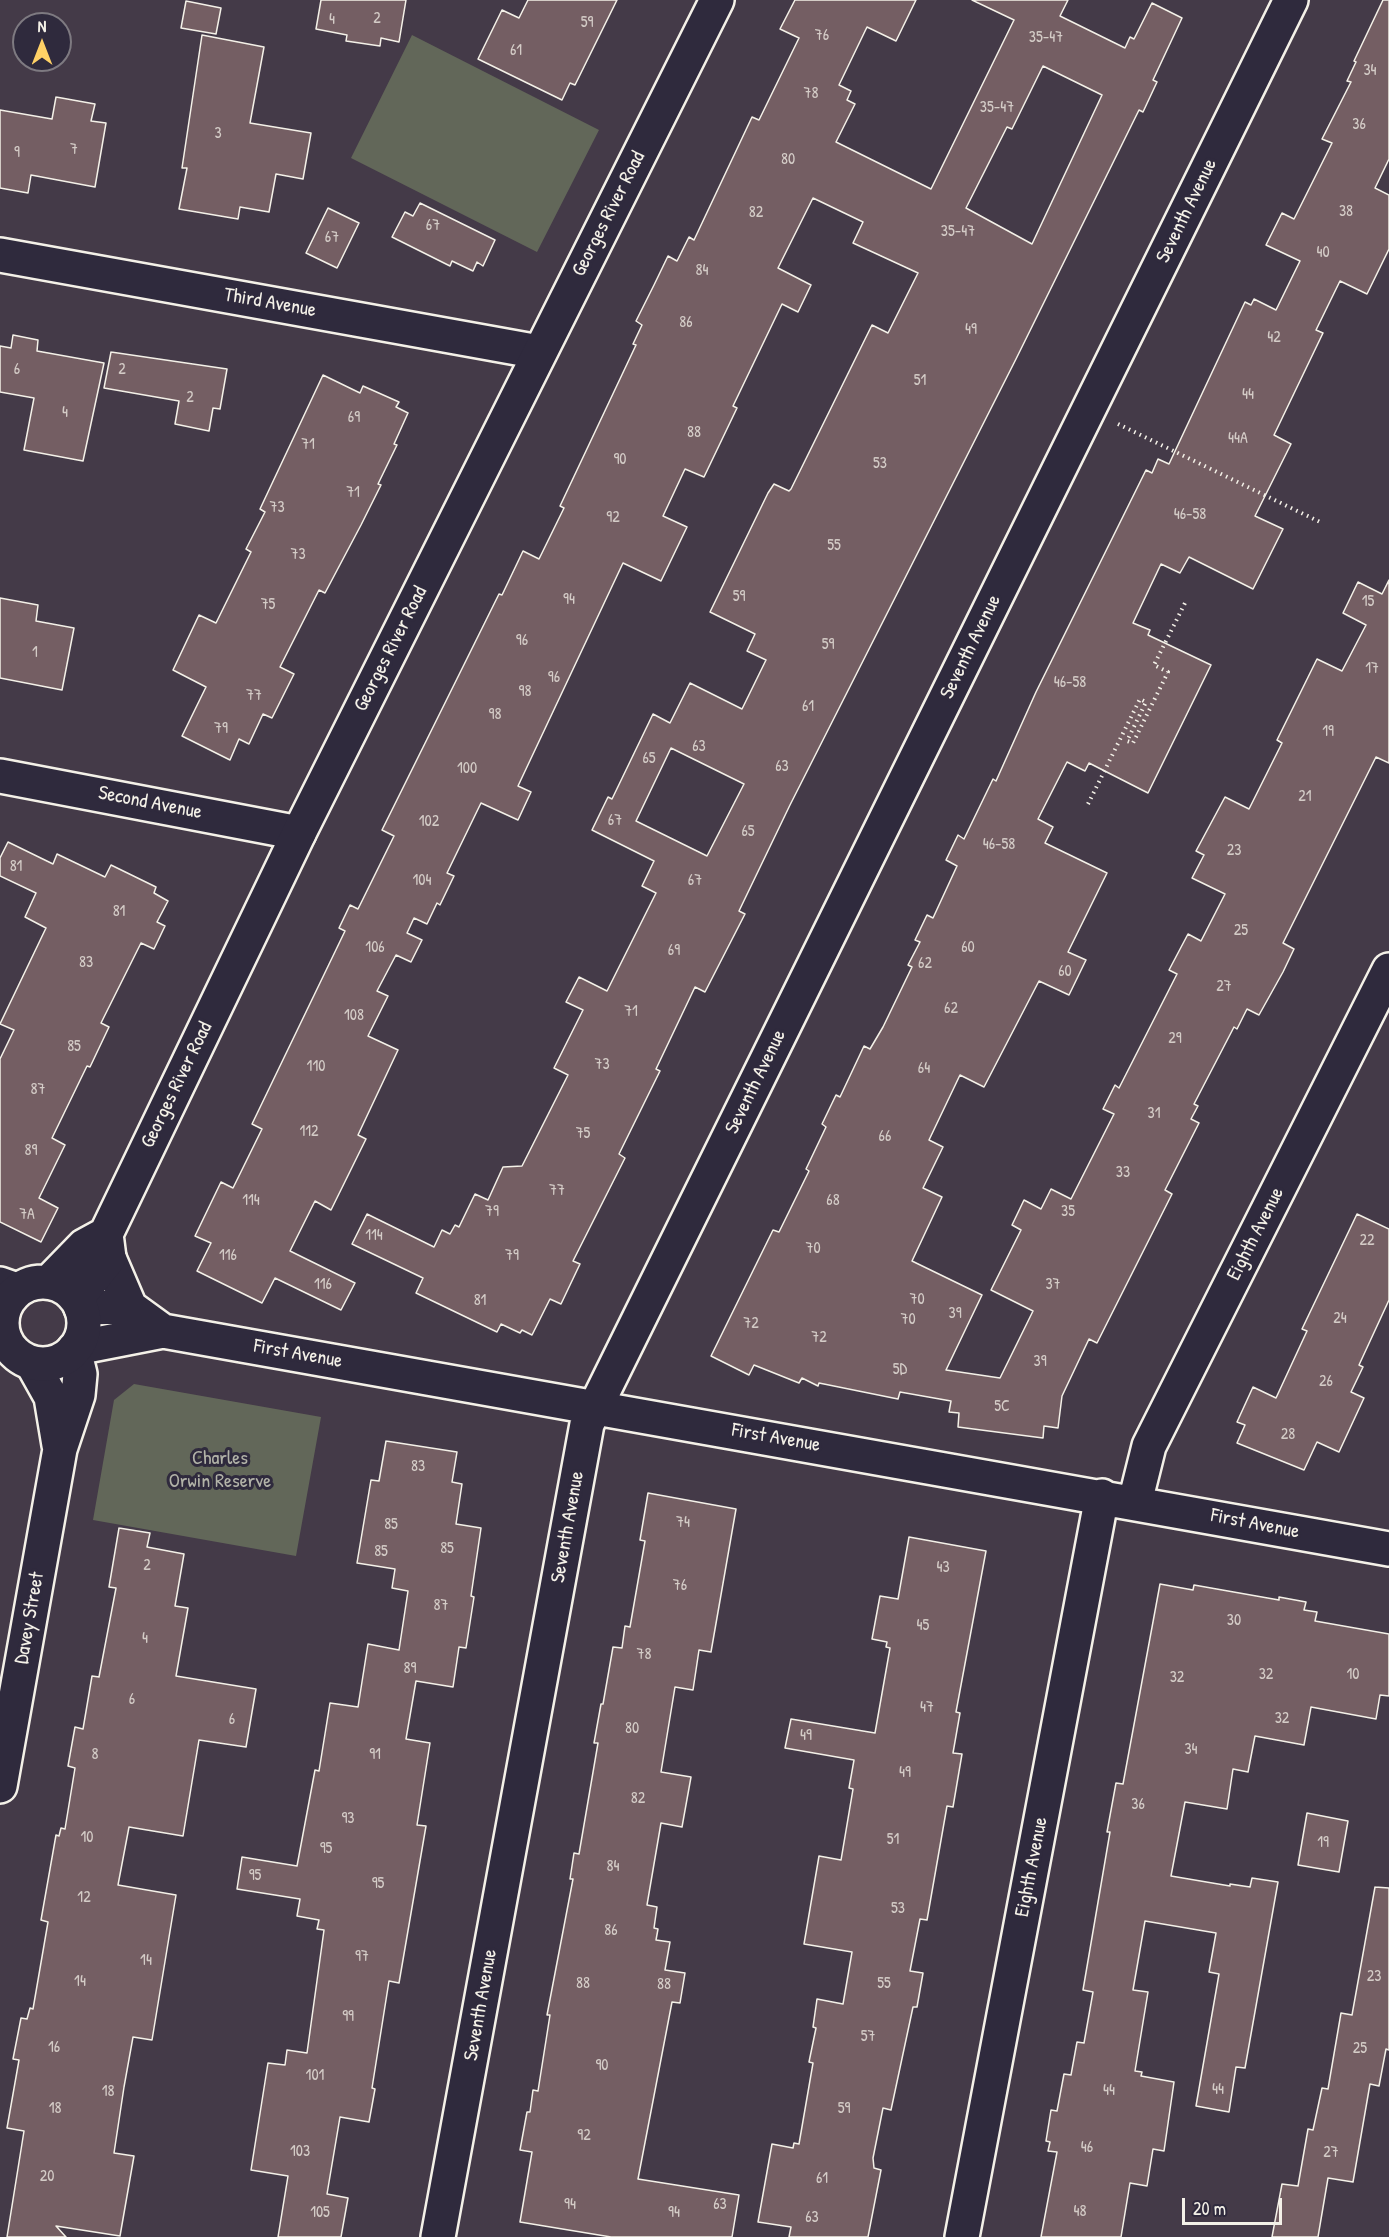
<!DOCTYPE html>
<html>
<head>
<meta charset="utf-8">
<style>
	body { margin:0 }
	#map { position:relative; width:1389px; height:2237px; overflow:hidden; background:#443a48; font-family:"Patrick Hand",sans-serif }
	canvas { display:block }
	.north { position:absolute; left:12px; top:12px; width:60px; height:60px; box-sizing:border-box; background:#2f2a3d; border:2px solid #7e7a81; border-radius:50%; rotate:0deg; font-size:16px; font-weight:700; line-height:24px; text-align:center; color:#f4f1e8 }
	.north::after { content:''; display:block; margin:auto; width:21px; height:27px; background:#ffd166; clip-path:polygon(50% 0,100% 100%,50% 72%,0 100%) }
	.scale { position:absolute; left:1182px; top:2198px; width:100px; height:27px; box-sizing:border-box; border:3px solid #f4f1e8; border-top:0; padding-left:8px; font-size:18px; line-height:21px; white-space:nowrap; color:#f4f1e8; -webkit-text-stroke:4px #2f2a3d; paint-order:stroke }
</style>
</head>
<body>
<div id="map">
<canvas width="1389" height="2237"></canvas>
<div class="north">N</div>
<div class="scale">20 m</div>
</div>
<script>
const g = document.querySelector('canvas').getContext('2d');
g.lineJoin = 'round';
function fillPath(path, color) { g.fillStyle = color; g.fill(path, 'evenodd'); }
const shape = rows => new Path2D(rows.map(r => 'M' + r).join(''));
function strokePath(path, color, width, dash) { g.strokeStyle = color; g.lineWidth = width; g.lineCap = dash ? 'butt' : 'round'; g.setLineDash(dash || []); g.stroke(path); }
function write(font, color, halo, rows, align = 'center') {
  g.font = font + ' "Patrick Hand",sans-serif'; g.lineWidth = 6; g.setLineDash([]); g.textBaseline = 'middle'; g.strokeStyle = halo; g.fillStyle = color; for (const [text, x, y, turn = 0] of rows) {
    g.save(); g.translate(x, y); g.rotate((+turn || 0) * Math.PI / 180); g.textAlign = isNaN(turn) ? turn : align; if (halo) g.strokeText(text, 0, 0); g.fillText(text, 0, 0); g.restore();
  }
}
fillPath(shape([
	[412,35,599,130,537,252,351,158],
	[134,1384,321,1417,296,1556,93,1520,114,1400]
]), '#626759');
const building = shape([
	[321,0,406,0,399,42,381,38,380,46,346,41,347,35,316,29,321,0],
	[528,0,617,0,575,85,570,83,562,100,478,59,502,10,519,18,528,0],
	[795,0,916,0,896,41,867,27,839,85,851,91,847,100,855,104,836,142,931,189,1014,20,972,0,1068,0,1060,16,1125,48,1130,37,1134,39,1152,3,1182,18,1153,80,1157,82,1143,112,1139,110,1016,359,790,805,739,911,745,914,705,992,695,987,656,1069,660,1071,619,1154,625,1158,573,1261,580,1264,561,1304,550,1299,532,1335,522,1330,520,1333,501,1324,497,1332,416,1293,423,1278,352,1244,367,1214,434,1247,442,1230,450,1234,455,1225,459,1227,475,1194,488,1200,503,1167,522,1166,568,1075,554,1068,583,1010,566,1002,579,977,607,991,656,893,642,886,654,861,592,830,608,797,612,799,653,714,670,723,690,683,742,709,766,660,747,651,755,634,710,612,768,493,774,484,789,491,791,489,872,325,888,333,918,273,853,243,863,222,813,198,778,268,811,285,798,312,782,304,733,406,737,408,704,477,685,469,663,516,687,527,661,581,623,563,518,786,531,792,518,820,481,803,447,873,454,876,440,905,437,903,427,924,414,918,407,933,422,940,411,962,396,955,377,991,388,996,368,1036,398,1050,358,1135,366,1139,331,1210,315,1201,290,1251,355,1283,341,1310,275,1278,262,1303,197,1271,211,1243,195,1236,221,1182,233,1188,262,1129,252,1124,345,931,339,928,350,905,358,909,394,836,382,830,499,594,502,595,523,551,539,559,564,508,560,506,636,345,633,344,642,325,636,321,654,285,668,256,677,261,689,237,694,240,752,117,759,120,799,38,780,29,795,0],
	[1043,66,1102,95,1032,244,966,208,1007,127,1012,129,1043,66],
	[671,748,744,784,707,856,636,821,671,748],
	[1383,0,1389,0,1389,159,1375,188,1389,195,1389,249,1367,294,1340,281,1316,330,1323,333,1274,435,1291,444,1255,516,1283,529,1253,589,1189,557,1180,573,1161,564,1133,623,1150,630,1148,635,1211,665,1148,793,1089,763,1085,771,1067,762,1038,819,1053,827,1045,843,1107,873,1068,952,1086,960,1069,995,1039,981,984,1087,960,1075,929,1140,943,1147,923,1188,942,1197,912,1261,982,1295,946,1370,1000,1378,1033,1311,991,1290,1021,1230,1012,1225,1024,1200,1041,1209,1051,1189,1071,1199,1114,1114,1103,1109,1115,1085,1119,1088,1177,974,1169,970,1188,934,1201,941,1225,894,1192,878,1204,855,1196,851,1225,797,1249,809,1282,743,1277,740,1317,659,1342,671,1366,625,1343,613,1358,582,1382,594,1389,580,1389,763,1376,757,1283,943,1294,949,1283,972,1259,1015,1247,1009,1237,1029,1234,1027,1194,1104,1198,1106,1191,1119,1199,1123,1165,1190,1172,1194,1097,1343,1089,1339,1062,1396,1058,1428,1044,1426,1043,1438,958,1427,959,1413,949,1412,951,1401,900,1392,898,1399,819,1383,818,1386,802,1378,799,1383,754,1365,749,1375,711,1356,773,1230,779,1232,809,1171,806,1169,826,1127,822,1124,836,1095,840,1097,864,1046,870,1049,883,1027,912,967,908,965,920,942,915,940,927,915,933,918,957,866,946,860,958,835,964,839,993,779,996,781,1036,692,1146,470,1152,473,1158,459,1169,464,1245,302,1251,305,1254,299,1276,310,1300,261,1266,245,1282,213,1294,219,1332,143,1322,139,1351,82,1347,81,1356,62,1354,61,1383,0],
	[186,1,221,8,216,34,181,28,186,1],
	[202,35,264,47,250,123,311,133,303,179,276,174,269,212,240,207,238,219,179,209,187,168,182,168,202,35],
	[56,97,95,104,91,121,106,123,95,187,31,175,28,193,0,188,0,110,52,119,56,97],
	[420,203,495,240,483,266,477,262,473,271,452,261,450,266,392,237,405,212,413,216,420,203],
	[328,208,359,223,337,268,306,253,328,208],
	[13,335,38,340,37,351,104,363,83,461,24,450,34,398,0,392,0,346,11,348,13,335],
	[111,352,227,369,220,409,213,408,209,431,175,424,179,401,104,388,111,352],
	[323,375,360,393,363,386,399,402,396,407,408,413,394,444,397,445,378,484,381,485,361,525,325,593,319,590,280,667,294,674,272,718,263,714,249,744,239,739,230,760,182,736,206,687,173,670,199,615,216,623,251,552,246,549,265,512,260,509,323,375],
	[0,598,38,605,36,621,74,628,62,690,0,678,0,598],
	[8,842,53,864,57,854,105,877,111,865,156,887,154,893,168,901,157,922,165,926,154,949,141,943,101,1023,109,1027,90,1067,87,1066,52,1138,65,1145,39,1198,58,1208,41,1242,0,1222,0,1059,14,1030,0,1024,46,928,25,917,36,893,0,876,0,858,8,842],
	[1357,1214,1389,1229,1389,1300,1359,1365,1363,1367,1351,1392,1364,1398,1339,1452,1317,1442,1304,1470,1237,1443,1245,1425,1237,1422,1253,1387,1276,1398,1307,1331,1302,1329,1357,1214],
	[386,1441,457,1452,452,1482,462,1484,456,1524,481,1528,471,1596,474,1597,466,1648,459,1647,453,1687,416,1681,406,1739,430,1743,417,1825,426,1826,399,1983,389,1981,372,2088,375,2089,369,2122,340,2117,327,2194,348,2198,341,2237,278,2237,288,2176,251,2170,268,2063,285,2065,287,2050,307,2053,324,1930,317,1929,319,1920,297,1916,300,1899,237,1889,242,1857,297,1866,315,1770,319,1771,330,1703,358,1707,368,1644,399,1650,408,1591,392,1588,395,1569,357,1563,371,1480,379,1481,386,1441],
	[648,1493,736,1509,711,1652,699,1650,693,1690,675,1687,661,1772,691,1777,682,1827,661,1823,647,1905,657,1907,654,1928,658,1929,656,1940,670,1942,665,1970,685,1973,680,2003,672,2002,638,2179,739,2195,732,2237,611,2237,520,2222,532,2152,520,2150,527,2112,530,2112,533,2090,538,2091,550,2015,547,2015,573,1879,570,1879,574,1853,579,1854,598,1743,594,1743,601,1704,603,1704,613,1647,622,1648,625,1626,630,1627,645,1541,640,1540,648,1493],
	[119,1528,150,1533,147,1547,184,1554,175,1606,188,1608,176,1676,256,1689,246,1747,199,1740,183,1836,129,1827,118,1885,176,1895,152,2040,133,2037,124,2087,114,2153,134,2156,120,2236,56,2226,66,2237,7,2237,24,2131,7,2128,19,2060,13,2059,21,2018,27,2019,30,2008,33,2009,48,1922,41,1920,56,1835,59,1836,61,1828,65,1829,75,1768,68,1766,75,1727,83,1729,92,1676,99,1677,116,1588,109,1587,119,1528],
	[909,1537,986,1551,956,1712,960,1713,953,1753,962,1754,953,1807,947,1806,927,1920,920,1919,910,1971,923,1973,917,2007,913,2007,891,2110,883,2108,873,2158,874,2168,881,2170,868,2237,789,2237,791,2227,758,2222,772,2144,793,2148,794,2143,799,2144,813,2063,809,2062,816,2028,813,2027,817,1999,843,2004,852,1952,804,1944,819,1856,841,1860,853,1789,849,1788,854,1760,785,1748,791,1719,875,1733,890,1648,886,1647,887,1642,872,1639,880,1596,898,1599,909,1537],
	[1160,1584,1193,1590,1194,1585,1279,1600,1279,1597,1306,1602,1304,1610,1317,1612,1315,1621,1389,1634,1389,1696,1380,1695,1376,1719,1311,1707,1304,1745,1255,1736,1248,1772,1233,1769,1227,1809,1185,1802,1171,1876,1230,1886,1230,1884,1250,1887,1252,1878,1278,1882,1245,2068,1236,2067,1229,2112,1196,2106,1219,1974,1209,1972,1216,1933,1145,1921,1133,1990,1148,1992,1135,2071,1142,2072,1141,2076,1174,2082,1164,2151,1153,2149,1147,2186,1130,2183,1121,2237,1041,2237,1057,2152,1048,2151,1050,2142,1046,2141,1051,2110,1057,2111,1064,2074,1071,2075,1077,2042,1084,2043,1093,1992,1083,1990,1110,1832,1107,1832,1116,1783,1123,1784,1160,1584],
	[1307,1813,1348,1821,1339,1872,1298,1865,1307,1813],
	[1375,1887,1389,1888,1389,2050,1386,2049,1379,2086,1370,2084,1353,2182,1328,2178,1318,2237,1272,2237,1282,2184,1298,2186,1308,2129,1313,2130,1322,2088,1328,2089,1341,2013,1352,2015,1375,1887]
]);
fillPath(building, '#745e63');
strokePath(building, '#f4f1e8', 1.5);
const street = shape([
	[0,255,539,352],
	[0,776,299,833],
	[109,1258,130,1307],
	[0,1284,17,1290],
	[81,1308,130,1307,163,1331],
	[76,1348,163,1331,1389,1549],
	[32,1363,51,1397,59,1445],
	[1135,1502,1149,1446,1389,970],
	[0,1786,60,1449,78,1395,80,1374,74,1349],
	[438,2237,587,1424,1291,0],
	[962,2237,1102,1496]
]);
const secondary = shape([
	'2 1323a41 41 0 1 1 82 0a41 41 0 1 1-82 0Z',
	[49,1282,84,1246,106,1234,299,833,717,0],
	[75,1297,87,1286,109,1258,106,1234]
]);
strokePath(street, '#f4f1e8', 38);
strokePath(secondary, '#f4f1e8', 38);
strokePath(shape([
	[1118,424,1320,522],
	[1088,804,1140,699,1146,702,1127,741,1133,743,1168,672,1154,665,1185,603]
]), '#f4f1e8', 4, [1.5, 4.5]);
strokePath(street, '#2f2a3d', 33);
strokePath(secondary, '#2f2a3d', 33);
write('16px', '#d4ccc7', null, [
	["2",377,19],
	["4",332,20],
	["59",587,23],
	["76",822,36],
	["35-47",1046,38],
	["61",516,51],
	["34",1370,71],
	["78",811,94],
	["35-47",997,108],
	["36",1359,125],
	["3",218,134],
	["7",74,150],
	["9",17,153],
	["80",788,160],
	["38",1346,212],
	["82",756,213],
	["67",433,226],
	["35-47",958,232],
	["67",332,238],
	["40",1323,253],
	["84",702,271],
	["86",686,323],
	["49",971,330],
	["42",1274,338],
	["6",17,370],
	["2",122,370],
	["51",920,381],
	["44",1248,395],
	["2",190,398],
	["4",65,413],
	["69",354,418],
	["88",694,433],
	["44A",1238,439],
	["71",308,445],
	["90",620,460],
	["53",880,464],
	["71",353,493],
	["73",277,508],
	["46-58",1190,515],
	["92",613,518],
	["55",834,546],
	["73",298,555],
	["59",739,597],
	["94",569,600],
	["15",1368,602],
	["75",268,605],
	["96",522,641],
	["59",828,645],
	["1",35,653],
	["17",1372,669],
	["96",554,678],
	["46-58",1070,683],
	["98",525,692],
	["77",254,696],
	["61",808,707],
	["98",495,715],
	["79",221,729],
	["19",1328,732],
	["63",699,747],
	["65",649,759],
	["63",782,767],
	["100",467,769],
	["21",1305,797],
	["67",615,821],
	["102",429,822],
	["65",748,832],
	["46-58",999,845],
	["23",1234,851],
	["81",16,867],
	["104",422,881],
	["67",695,881],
	["81",119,912],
	["25",1241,931],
	["106",375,948],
	["60",968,948],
	["69",674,951],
	["83",86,963],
	["62",925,964],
	["60",1065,972],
	["27",1224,987],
	["62",951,1009],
	["71",631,1012],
	["108",354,1016],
	["29",1175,1039],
	["85",74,1047],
	["73",602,1065],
	["110",316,1067],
	["64",924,1069],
	["87",38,1090],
	["31",1154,1114],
	["112",309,1132],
	["75",583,1134],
	["66",885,1137],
	["89",31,1151],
	["33",1123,1173],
	["77",557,1191],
	["114",251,1201],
	["68",833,1201],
	["79",492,1212],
	["35",1068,1212],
	["7A",27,1215],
	["114",374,1236],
	["22",1367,1241],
	["70",813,1249],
	["116",228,1256],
	["79",512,1256],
	["116",323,1285],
	["37",1053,1285],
	["70",917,1300],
	["81",480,1301],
	["39",955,1314],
	["24",1340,1319],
	["70",908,1320],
	["72",751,1324],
	["72",819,1338],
	["39",1040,1362],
	["5D",900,1370],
	["26",1326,1382],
	["5C",1002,1407],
	["28",1288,1435],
	["83",418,1467],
	["74",683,1523],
	["85",391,1525],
	["85",447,1549],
	["85",381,1552],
	["2",147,1566],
	["43",943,1568],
	["76",680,1586],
	["87",441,1606],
	["30",1234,1621],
	["45",923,1626],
	["4",145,1639],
	["78",644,1655],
	["89",410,1669],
	["32",1266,1675],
	["10",1353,1675],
	["32",1177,1678],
	["6",132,1700],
	["47",927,1708],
	["32",1282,1719],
	["6",232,1720],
	["80",632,1729],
	["49",806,1736],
	["34",1191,1750],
	["8",95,1755],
	["91",375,1755],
	["49",905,1773],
	["82",638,1799],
	["36",1138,1805],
	["93",348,1819],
	["10",87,1838],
	["51",893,1840],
	["19",1323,1843],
	["95",326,1849],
	["84",613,1867],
	["95",255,1876],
	["95",378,1884],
	["12",84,1898],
	["53",898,1909],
	["86",611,1931],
	["97",362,1957],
	["14",146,1961],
	["23",1374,1977],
	["14",80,1982],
	["88",583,1984],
	["55",884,1984],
	["88",664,1985],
	["99",348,2017],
	["57",868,2037],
	["16",54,2048],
	["25",1360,2049],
	["90",602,2066],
	["101",315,2076],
	["44",1218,2090],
	["44",1109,2091],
	["18",108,2092],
	["18",55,2109],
	["59",844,2109],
	["92",584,2136],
	["46",1087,2148],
	["103",300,2152],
	["27",1331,2153],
	["20",47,2177],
	["61",822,2179],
	["94",570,2205],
	["63",720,2205],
	["48",1080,2212],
	["105",320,2213],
	["94",674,2213],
	["63",812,2218]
]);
write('20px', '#f4f1e8', '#2f2a3d', [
	["Seventh Avenue",1187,211,-64],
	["Georges River Road",609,214,-63],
	["Third Avenue",270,303,10],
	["Seventh Avenue",971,647,-64],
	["Georges River Road",391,649,-63],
	["Second Avenue",150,803,11],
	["Seventh Avenue",756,1082,-64],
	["Georges River Road",177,1085,-64],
	["Eighth Avenue",1256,1234,-63],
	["First Avenue",298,1354,10],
	["First Avenue",776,1438,10],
	["First Avenue",1255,1524,11],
	["Seventh Avenue",568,1527,-80],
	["Davey Street",30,1618,-80],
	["Eighth Avenue",1032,1867,-79],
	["Seventh Avenue",481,2005,-80]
]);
write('20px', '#b2b3a8', '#2f2a3d', [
	["Charles",220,1459],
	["Orwin Reserve",220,1482]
]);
</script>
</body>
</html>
